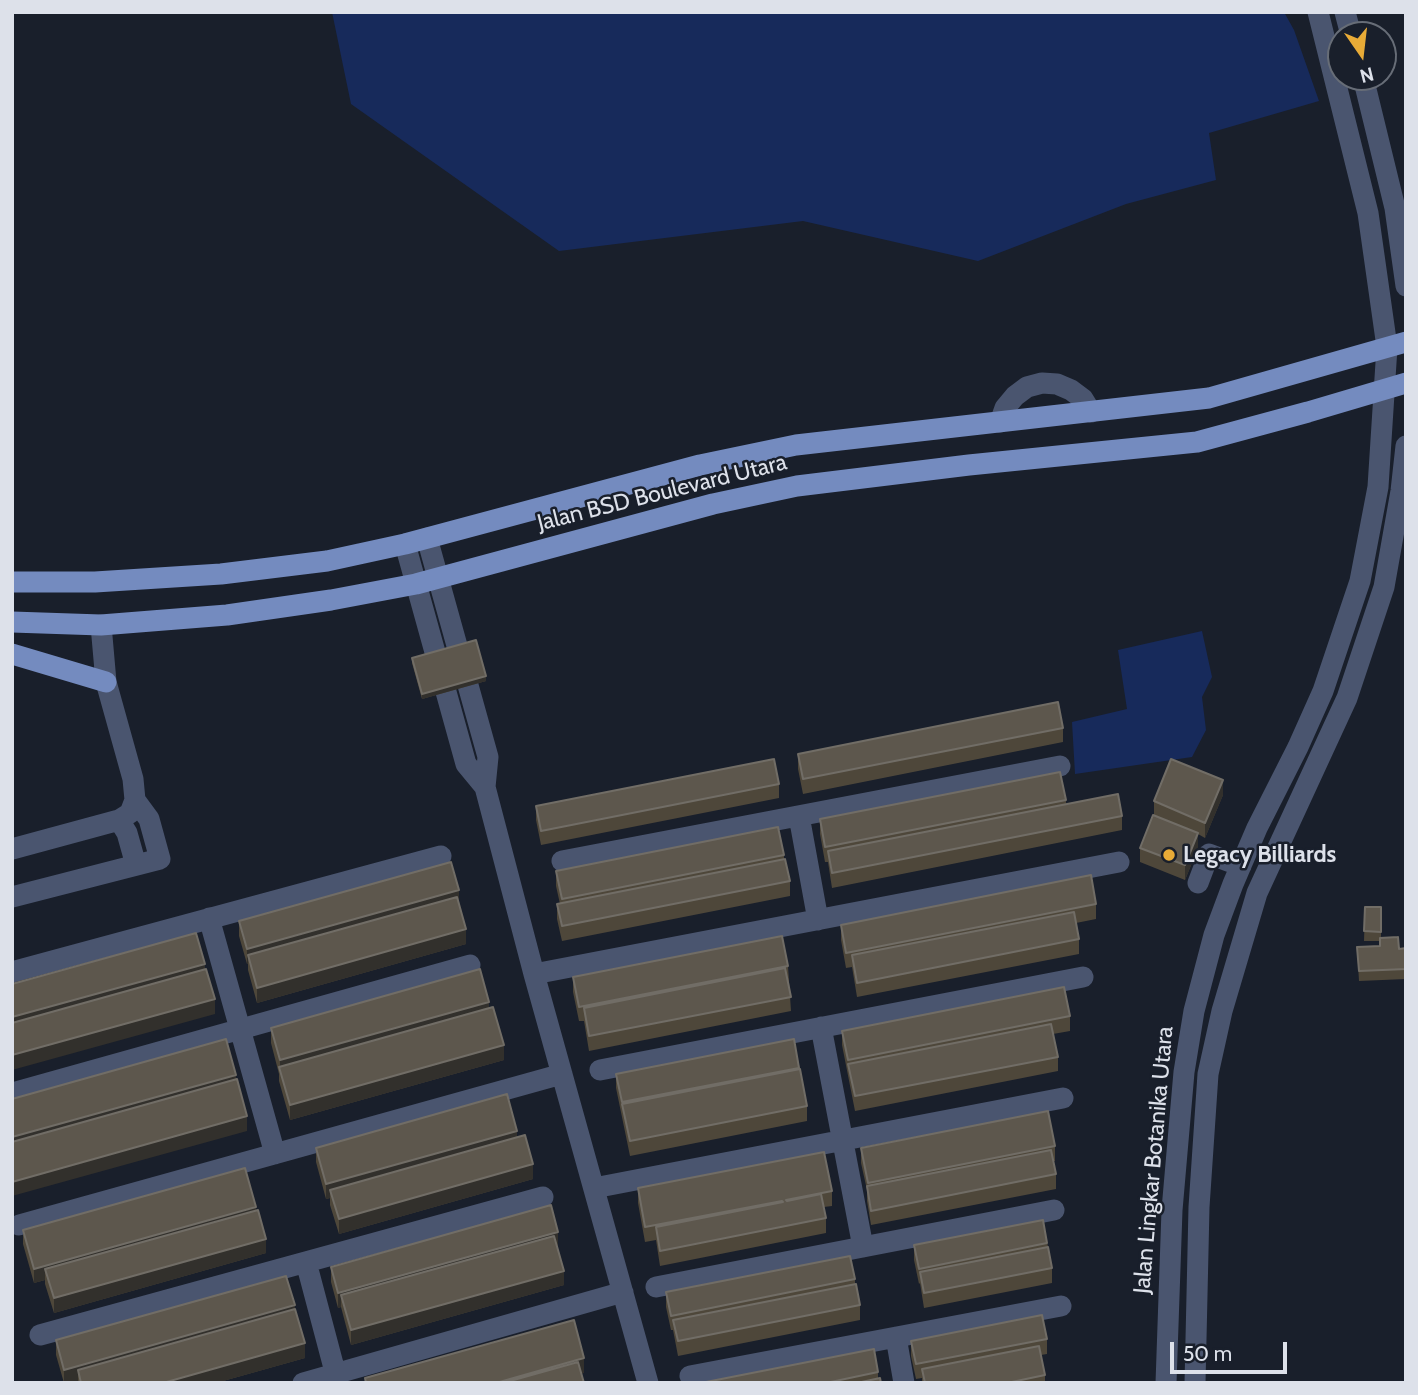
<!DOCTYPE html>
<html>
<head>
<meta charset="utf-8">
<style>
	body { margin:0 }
	#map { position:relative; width:1418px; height:1395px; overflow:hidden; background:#191f2b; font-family:Cabin,sans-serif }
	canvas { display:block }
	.frame { position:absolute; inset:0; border:14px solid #dde1ea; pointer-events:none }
	.north { position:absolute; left:1327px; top:21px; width:70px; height:70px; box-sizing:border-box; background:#191f2b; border:2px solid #676d77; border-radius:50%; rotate:166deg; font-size:19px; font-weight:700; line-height:28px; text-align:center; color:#dde1ea }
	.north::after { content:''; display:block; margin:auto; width:24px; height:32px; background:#e8ab37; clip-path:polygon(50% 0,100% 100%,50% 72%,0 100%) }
	.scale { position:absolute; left:1170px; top:1342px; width:117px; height:32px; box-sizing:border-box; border:4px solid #dde1ea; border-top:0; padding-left:9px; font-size:21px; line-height:24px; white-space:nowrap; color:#dde1ea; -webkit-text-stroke:5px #191f2b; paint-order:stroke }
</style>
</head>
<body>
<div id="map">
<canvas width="1418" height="1395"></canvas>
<div class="frame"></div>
<div class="north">N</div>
<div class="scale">50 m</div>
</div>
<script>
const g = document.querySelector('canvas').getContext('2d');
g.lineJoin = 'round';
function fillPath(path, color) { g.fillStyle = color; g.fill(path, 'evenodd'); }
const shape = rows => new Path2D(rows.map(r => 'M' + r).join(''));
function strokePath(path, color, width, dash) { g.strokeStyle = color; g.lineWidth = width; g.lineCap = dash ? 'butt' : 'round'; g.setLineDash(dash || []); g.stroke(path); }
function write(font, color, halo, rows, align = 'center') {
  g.font = font + ' Cabin,sans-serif'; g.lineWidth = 5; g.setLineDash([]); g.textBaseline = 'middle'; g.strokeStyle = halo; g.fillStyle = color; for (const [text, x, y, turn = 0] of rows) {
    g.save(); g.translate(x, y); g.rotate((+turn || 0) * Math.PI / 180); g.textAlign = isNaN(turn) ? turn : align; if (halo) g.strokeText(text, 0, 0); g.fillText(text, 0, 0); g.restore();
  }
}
fillPath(shape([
	[332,12,1284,12,1294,30,1319,101,1209,133,1216,180,1126,204,978,261,803,221,559,251,351,104],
	[1202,631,1212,677,1202,697,1206,730,1192,757,1075,774,1072,722,1127,709,1118,650]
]), '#172a5b');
strokePath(shape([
	[1345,12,1351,35],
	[1363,77,1395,208,1406,286],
	[1000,422,1005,408,1015,396,1027,387,1042,383,1057,384,1071,390,1083,399,1091,412],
	[427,538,488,757,485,787,534,974,648,1383],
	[405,544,466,764,485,787],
	[799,816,818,920],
	[119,820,127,833,136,865],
	[12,849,119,820,130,813,135,800,133,779,106,682,101,625],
	[562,861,1060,766],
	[1198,883,1209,854,1241,866],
	[12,897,160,859,149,819,135,800],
	[209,918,275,1154],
	[12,972,441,856],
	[534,974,1119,862],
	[821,1027,863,1247],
	[600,1070,1083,977],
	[12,1093,470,965],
	[594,1188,1063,1098],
	[19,1225,562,1074],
	[306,1262,338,1383],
	[656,1287,1054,1210],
	[40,1335,543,1197],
	[896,1337,904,1383],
	[690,1376,1061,1306],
	[303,1383,623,1292],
	[1166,1383,1172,1210,1184,1072,1194,1011,1214,935,1233,884,1257,828,1298,747,1323,691,1360,581,1378,487,1387,347,1368,213,1318,12],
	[1195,1383,1199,1207,1208,1074,1222,1011,1257,893,1347,698,1384,587,1401,491,1406,446]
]), '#4a556f', 21);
strokePath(shape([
	[12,582,95,582,221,574,327,561,405,544,700,465,796,445,1209,398,1406,342],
	[12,622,101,625,227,615,331,600,416,584,713,504,797,486,969,465,1197,442,1308,412,1406,383],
	[12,654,106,682]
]), '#748bbf', 21);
fillPath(shape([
	[412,658,486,681,422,699,412,663],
	[1063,728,1063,742,803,794,798,769,798,754],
	[779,784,779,798,541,845,536,820,536,806],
	[1223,795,1205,838,1198,834,1198,848,1185,880,1140,862,1140,848,1154,815,1154,801],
	[1066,800,1066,804,1122,816,1122,830,832,888,828,862,825,862,820,834,820,819],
	[784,855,784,859,790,881,790,896,562,941,557,919,557,904,560,904,556,886,556,871],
	[459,902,466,944,257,1003,248,970,248,964,247,964,239,936,239,921],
	[1096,904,1096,919,1076,923,1079,939,1079,954,857,997,852,967,846,968,841,940,841,925],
	[1365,907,1381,907,1381,938,1399,949,1406,948,1406,979,1359,981,1357,947,1380,946,1380,941,1364,941],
	[788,966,791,1011,589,1051,584,1021,579,1021,573,992,573,977],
	[489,1008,504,1060,290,1120,279,1081,279,1074,271,1043,271,1028],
	[1070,1016,1070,1031,1053,1034,1058,1057,1058,1071,855,1111,842,1045,842,1031],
	[794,1039,807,1106,807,1121,630,1156,616,1088,616,1074],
	[517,1138,533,1179,339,1234,330,1205,330,1198,326,1199,316,1162,316,1148],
	[1055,1146,1055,1161,1053,1161,1056,1174,1056,1189,871,1225,867,1201,867,1190,861,1163,861,1148],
	[638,1188,832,1191,832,1206,824,1207,826,1218,826,1233,660,1266,656,1240,645,1242,638,1203],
	[256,1210,266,1253,54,1313,45,1284,45,1280,34,1283,23,1244,23,1230],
	[1043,1220,1052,1268,1052,1283,924,1308,920,1283,919,1284,914,1260,914,1245],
	[558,1246,557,1247,564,1285,351,1345,341,1307,338,1308,331,1282,331,1267],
	[855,1279,855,1284,860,1305,860,1320,678,1356,673,1330,671,1330,666,1307,666,1292],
	[295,1309,305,1358,216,1383,78,1383,78,1381,70,1383,64,1383,56,1355,56,1340],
	[1047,1339,1047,1354,1041,1355,1045,1375,1045,1383,922,1383,922,1378,916,1379,911,1356,911,1341],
	[878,1372,878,1379,881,1383,701,1383]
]), '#4e473a');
fillPath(shape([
	[486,676,486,681,422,699,422,694],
	[1223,780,1223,795,1205,838,1205,823],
	[1198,833,1198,848,1185,880,1185,865],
	[459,890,459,905,248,955,248,964,247,964,247,949],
	[466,929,466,944,257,1003,257,988],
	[205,964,205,979,12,1032,12,1017],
	[215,999,215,1014,12,1070,12,1055],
	[489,1002,489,1017,280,1068,280,1060],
	[504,1045,504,1060,290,1120,290,1105],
	[236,1075,236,1090,12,1152,12,1137],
	[247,1116,247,1131,12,1196,12,1182],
	[517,1131,517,1146,330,1190,330,1198,326,1199,326,1184],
	[533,1164,533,1179,339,1234,339,1219],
	[256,1207,256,1222,45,1269,45,1280,34,1283,34,1269],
	[558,1232,558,1246,344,1306,341,1295,341,1307,338,1308,338,1293],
	[266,1239,266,1253,54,1313,54,1298],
	[564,1271,564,1285,351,1345,351,1330],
	[295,1305,295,1320,78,1370,78,1381,70,1383,64,1383,64,1370],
	[305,1343,305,1358,216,1383,163,1383],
	[584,1358,584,1373,549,1383,496,1383]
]), '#32302c');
const building = shape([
	[476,640,486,676,422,694,412,658,476,640],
	[1058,702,1063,728,803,779,798,754,1058,702],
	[774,759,779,784,541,831,536,806,774,759],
	[1171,759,1223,780,1205,823,1154,801,1171,759],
	[1060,772,1066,800,825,847,820,819,1060,772],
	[1118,794,1122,816,832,873,828,851,1118,794],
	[1153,815,1198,833,1185,865,1140,848,1153,815],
	[778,827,784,855,562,899,556,871,778,827],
	[785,859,790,881,562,926,557,904,785,859],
	[451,862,459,890,247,949,239,921,451,862],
	[1091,875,1096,904,846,953,841,925,1091,875],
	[457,897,466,929,257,988,248,955,457,897],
	[1365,907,1381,907,1381,932,1364,931,1365,907],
	[1074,912,1079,939,857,983,852,955,1074,912],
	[196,933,205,964,12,1017,12,984,196,933],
	[782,936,788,966,579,1007,573,977,782,936],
	[1398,937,1399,949,1406,948,1406,969,1359,971,1357,947,1380,946,1380,938,1398,937],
	[785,968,791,997,589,1036,584,1008,785,968],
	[206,969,215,999,12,1055,12,1023,206,969],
	[480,969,489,1002,280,1060,271,1028,480,969],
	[1064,987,1070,1016,848,1060,842,1031,1064,987],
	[493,1007,504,1045,290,1105,279,1067,493,1007],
	[1051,1024,1058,1057,855,1096,848,1064,1051,1024],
	[226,1039,236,1075,12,1137,12,1099,226,1039],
	[794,1039,799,1068,622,1102,616,1074,794,1039],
	[800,1069,807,1106,630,1141,622,1104,800,1069],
	[237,1079,247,1116,12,1182,12,1142,237,1079],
	[507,1094,517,1131,326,1184,316,1148,507,1094],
	[1048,1111,1055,1146,868,1183,861,1148,1048,1111],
	[525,1135,533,1164,339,1219,330,1190,525,1135],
	[1051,1150,1056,1174,871,1211,867,1186,1051,1150],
	[824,1152,832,1191,786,1200,787,1201,821,1194,826,1218,660,1251,656,1227,783,1202,782,1201,645,1227,638,1188,824,1152],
	[245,1168,256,1207,34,1269,23,1230,245,1168],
	[551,1205,558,1232,338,1293,331,1267,551,1205],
	[258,1210,266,1239,54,1298,45,1269,258,1210],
	[1043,1220,1047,1243,919,1269,914,1245,1043,1220],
	[554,1236,564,1271,351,1330,341,1295,554,1236],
	[1048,1247,1052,1268,924,1293,920,1272,1048,1247],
	[850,1256,855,1279,671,1316,666,1292,850,1256],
	[286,1276,295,1305,64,1370,56,1340,286,1276],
	[856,1284,860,1305,678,1341,673,1320,856,1284],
	[295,1309,305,1343,163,1383,81,1383,78,1370,295,1309],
	[1042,1315,1047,1339,916,1364,911,1341,1042,1315],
	[574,1320,584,1358,496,1383,366,1383,365,1378,574,1320],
	[1039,1346,1045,1375,1007,1383,925,1383,922,1369,1039,1346],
	[874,1349,878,1372,826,1383,701,1383,874,1349],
	[578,1362,584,1383,503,1383,578,1362],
	[880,1378,881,1383,857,1383,880,1378]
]);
fillPath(building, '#5d574d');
strokePath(building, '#716d66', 2);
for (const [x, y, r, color] of [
	[1169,855,7,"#e8ab37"]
]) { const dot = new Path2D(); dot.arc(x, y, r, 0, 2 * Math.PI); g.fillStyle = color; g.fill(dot); strokePath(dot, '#191f2b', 2.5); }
write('23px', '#dde1ea', '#191f2b', [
	["Jalan BSD Boulevard Utara",662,493,-14],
	["Jalan Lingkar Botanika Utara",1154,1160,-85]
]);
write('bold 23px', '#dde1ea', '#191f2b', [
	["Legacy Billiards",1183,855]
], 'left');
</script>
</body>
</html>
